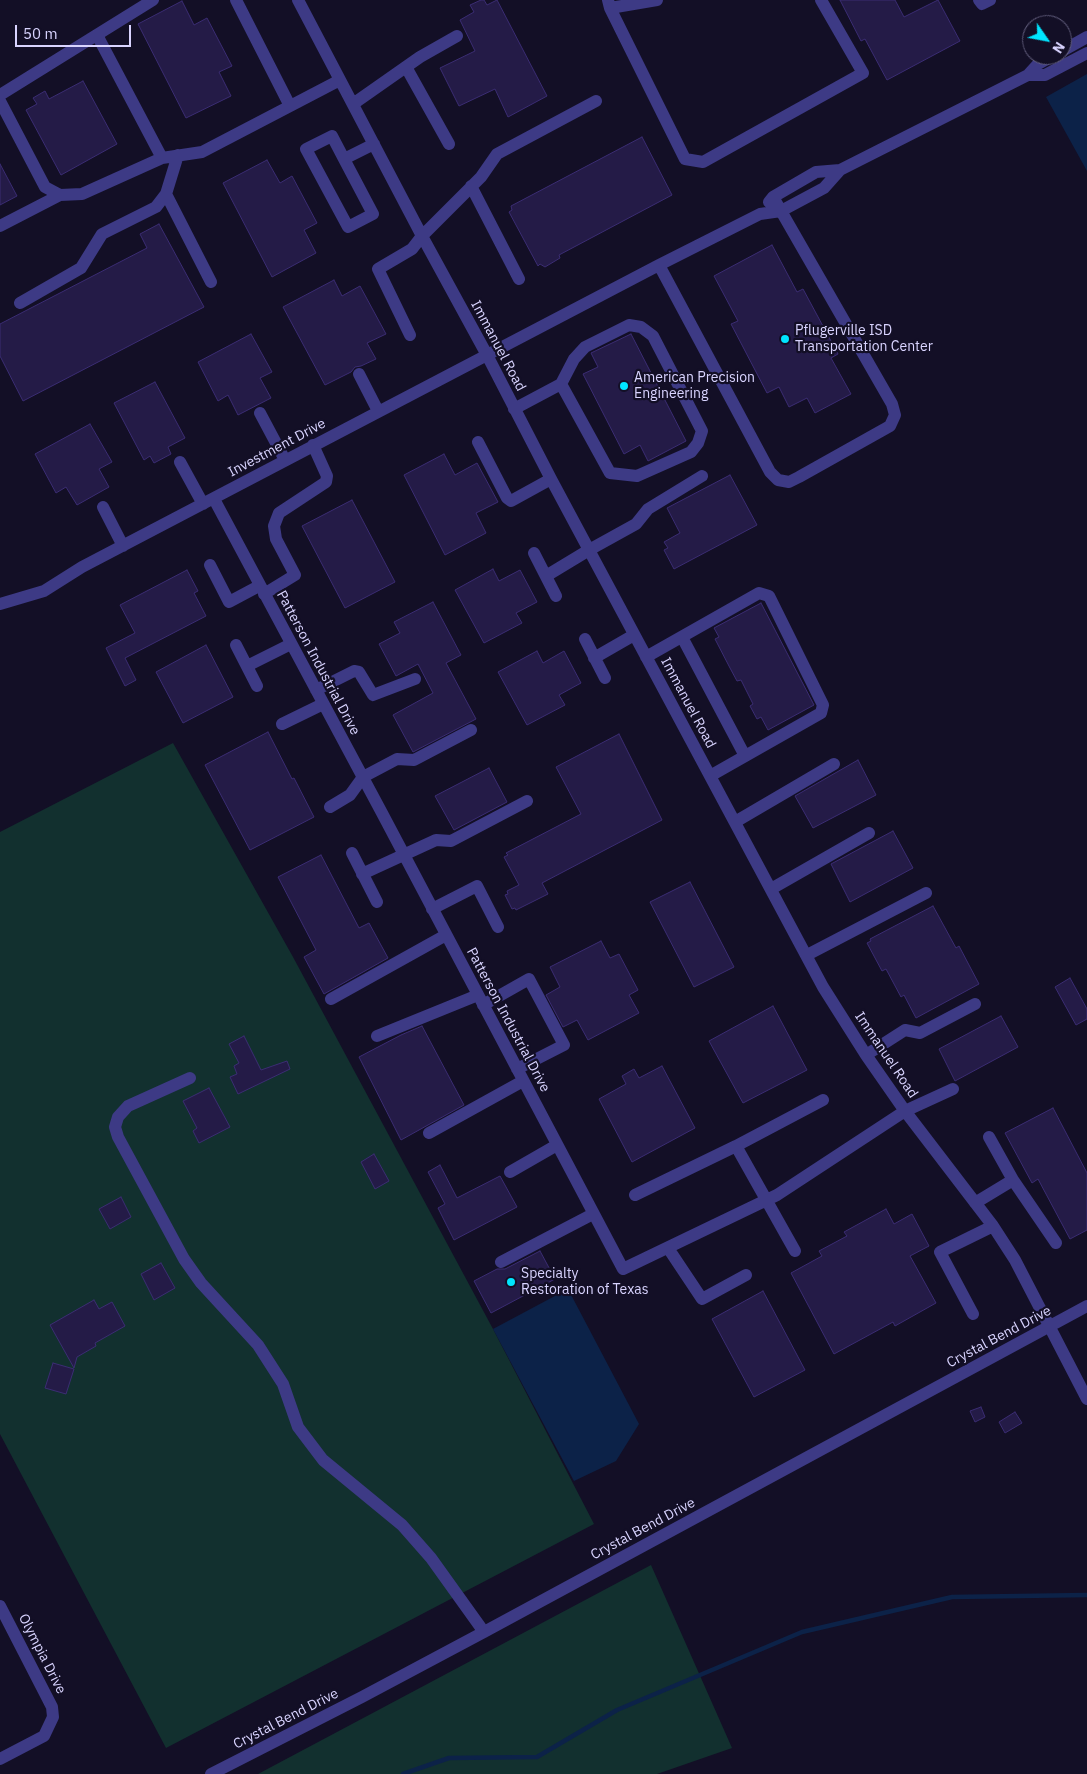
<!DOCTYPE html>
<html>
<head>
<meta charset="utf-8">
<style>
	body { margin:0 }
	#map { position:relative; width:1087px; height:1774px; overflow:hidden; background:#130f26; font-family:"IBM Plex Sans",sans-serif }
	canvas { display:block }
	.north { position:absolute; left:1022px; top:15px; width:50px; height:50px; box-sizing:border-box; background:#130f26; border:1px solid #625e7d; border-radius:50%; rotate:123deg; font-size:14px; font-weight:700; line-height:20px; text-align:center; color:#d9d4ff }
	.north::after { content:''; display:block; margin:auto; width:18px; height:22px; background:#00e5ff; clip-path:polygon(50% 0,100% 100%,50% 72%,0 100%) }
	.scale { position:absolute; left:15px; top:25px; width:116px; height:22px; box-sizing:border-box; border:2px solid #d9d4ff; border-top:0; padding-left:6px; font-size:15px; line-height:18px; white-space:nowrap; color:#d9d4ff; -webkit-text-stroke:4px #130f26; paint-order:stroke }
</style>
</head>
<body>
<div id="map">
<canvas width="1087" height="1774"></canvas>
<div class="north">N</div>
<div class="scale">50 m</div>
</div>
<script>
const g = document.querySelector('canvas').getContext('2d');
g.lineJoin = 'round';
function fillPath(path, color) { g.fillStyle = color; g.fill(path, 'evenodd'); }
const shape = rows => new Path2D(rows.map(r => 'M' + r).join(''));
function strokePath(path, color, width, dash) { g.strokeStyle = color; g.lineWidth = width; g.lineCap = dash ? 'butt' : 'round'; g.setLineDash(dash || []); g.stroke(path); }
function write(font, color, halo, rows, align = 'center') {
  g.font = font + ' "IBM Plex Sans",sans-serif'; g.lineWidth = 4.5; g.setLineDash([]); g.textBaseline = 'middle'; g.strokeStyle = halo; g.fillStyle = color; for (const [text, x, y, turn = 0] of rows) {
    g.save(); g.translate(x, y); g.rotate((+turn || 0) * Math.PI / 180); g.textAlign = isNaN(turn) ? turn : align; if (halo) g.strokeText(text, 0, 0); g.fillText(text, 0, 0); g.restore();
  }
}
fillPath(shape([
	[173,743,293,957,493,1329,594,1524,166,1748,0,1434,0,832],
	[651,1565,732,1748,657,1774,258,1774]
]), '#12302f');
fillPath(shape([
	[1087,74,1087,171,1046,97],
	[568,1289,639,1424,616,1461,574,1481,493,1329]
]), '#0c2248');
strokePath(shape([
	[403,1774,449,1758,537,1757,617,1710,802,1632,952,1597,1087,1595]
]), '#0c2248', 4.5);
const building = shape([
	[481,0,484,0,487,5,497,0,547,96,508,117,495,89,459,106,440,68,475,51,460,20,474,12,470,5,481,0],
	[840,0,895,0,904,17,938,0,960,41,887,80,865,39,861,41,840,0],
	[182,1,194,25,207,18,232,66,219,72,231,96,186,118,138,24,182,1],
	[83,81,117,144,61,175,26,110,37,104,33,98,45,91,49,99,83,81],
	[642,137,672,195,559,255,560,258,545,267,540,264,538,266,509,212,512,210,511,206,642,137],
	[267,160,280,183,292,176,317,223,304,230,316,253,272,277,223,183,267,160],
	[0,164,17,196,0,205,0,164],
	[159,224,204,307,23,401,0,356,0,324,147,248,140,234,159,224],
	[772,245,797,292,803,289,838,354,831,358,851,394,815,413,807,398,789,407,779,387,767,393,731,324,738,321,714,276,772,245],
	[334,280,342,296,360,286,386,334,367,343,376,359,361,366,355,367,351,372,325,385,283,307,334,280],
	[251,334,272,372,260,378,271,398,238,415,228,395,218,401,198,362,251,334],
	[631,334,686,441,648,461,640,445,624,454,583,374,598,367,591,353,631,334],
	[155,382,185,438,168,447,171,454,154,463,150,456,144,460,114,403,155,382],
	[90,424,112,462,99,469,109,487,77,505,66,487,56,493,35,454,90,424],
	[444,454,455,475,477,463,498,502,476,513,486,533,445,555,404,475,444,454],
	[730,475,757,525,674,569,664,550,668,548,664,542,680,533,667,508,730,475],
	[352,500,395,582,345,608,302,526,352,500],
	[493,569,499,581,520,570,537,602,516,613,522,623,484,643,455,590,493,569],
	[187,570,198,591,194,593,206,616,125,658,136,680,125,686,106,648,135,633,120,605,187,570],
	[433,602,461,655,446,663,476,719,413,752,393,715,433,693,418,664,396,676,379,644,400,633,394,622,433,602],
	[761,603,814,705,768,730,761,717,757,719,750,706,753,704,741,680,737,681,730,668,715,639,719,637,714,628,761,603],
	[206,645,233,697,183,723,156,672,206,645],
	[537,651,543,663,564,651,581,683,559,695,565,705,527,725,498,672,537,651],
	[268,732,292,779,294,778,314,817,250,850,205,765,268,732],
	[619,734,662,820,542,883,548,894,516,910,515,908,512,909,505,895,508,894,507,891,519,885,504,857,508,855,506,853,581,814,556,767,619,734],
	[858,760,876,795,813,828,795,796,858,760],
	[489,768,507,802,454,830,435,796,489,768],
	[893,831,913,868,850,902,831,864,893,831],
	[321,855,359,928,369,923,388,958,324,994,304,957,316,950,278,877,321,855],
	[690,882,734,967,694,987,650,902,690,882],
	[933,906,956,948,959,946,979,984,916,1018,904,995,901,997,886,969,882,971,867,943,871,941,870,939,933,906],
	[601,941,610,958,619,954,638,990,629,995,639,1013,588,1040,577,1020,563,1027,546,995,560,987,550,967,601,941],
	[1070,978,1087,1009,1087,1019,1076,1025,1055,987,1070,978],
	[773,1006,807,1070,743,1103,709,1041,773,1006],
	[1001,1016,1018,1047,955,1081,939,1049,1001,1016],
	[422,1026,464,1105,401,1140,359,1057,401,1035,422,1026],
	[244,1036,261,1070,287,1061,290,1069,238,1094,230,1077,237,1074,234,1066,239,1063,229,1044,244,1036],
	[662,1066,695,1128,632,1162,599,1099,626,1084,622,1076,634,1069,639,1078,662,1066],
	[209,1088,230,1127,199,1143,193,1131,197,1128,183,1101,209,1088],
	[1053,1108,1087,1173,1087,1230,1070,1239,1038,1179,1032,1183,1005,1133,1053,1108],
	[374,1154,389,1181,375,1189,361,1162,374,1154],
	[440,1165,457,1198,500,1176,517,1207,454,1240,438,1208,445,1204,428,1172,440,1165],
	[121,1197,131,1217,110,1229,99,1209,121,1197],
	[886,1209,894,1224,912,1214,929,1246,910,1256,936,1303,895,1326,893,1322,834,1354,791,1273,822,1256,819,1251,847,1236,844,1232,886,1209],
	[540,1251,555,1279,491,1313,474,1281,497,1269,505,1269,540,1251],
	[161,1263,175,1288,154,1300,141,1274,161,1263],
	[763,1291,805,1370,754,1397,712,1319,763,1291],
	[94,1300,99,1309,112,1302,125,1326,95,1343,96,1346,77,1357,74,1368,50,1325,94,1300],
	[53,1363,74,1369,66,1394,45,1388,53,1363],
	[981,1407,985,1417,975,1422,970,1411,981,1407],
	[1015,1412,1022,1423,1005,1433,999,1422,1015,1412]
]);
fillPath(building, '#241b47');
strokePath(building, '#3b2d73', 1);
strokePath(shape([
	[236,0,290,106],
	[298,0,422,236,487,355,551,479,823,987,866,1055,905,1111,993,1226,1015,1260,1087,1399],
	[608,0,610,8,657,0],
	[979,0,982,4,990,0],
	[610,8,685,159,703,162,863,73,821,0],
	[97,35,162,158],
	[1062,51,1087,37],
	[406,67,449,144],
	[1028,75,1045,75,1087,53],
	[0,95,153,0],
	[0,101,45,187,60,195,82,194,162,158,202,152,340,80],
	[353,104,420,57,457,36],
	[178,155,166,194,211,282],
	[344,159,332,136,306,149,348,227,373,214,344,159,374,144],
	[471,186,519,279],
	[769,202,773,197,816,172,840,170,1028,75,1038,64,1054,55],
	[0,226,60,195],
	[659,265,770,472,778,480,789,482,799,477,890,426,895,415,892,404,773,197],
	[20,303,81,268,102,234,156,207,166,194],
	[410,335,378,269,412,249,422,236,481,177,497,154,596,101],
	[359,374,378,411],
	[514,409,561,384,574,359,585,347,629,325,641,327,653,336,702,431,698,443,691,452,637,476,610,473,561,384],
	[260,413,285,460],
	[478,442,507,498,511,501,551,479],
	[180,462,203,504],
	[214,499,382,813,623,1269,777,1195,905,1111,953,1089],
	[103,507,123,546],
	[534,553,556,596],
	[210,565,229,602,259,586],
	[546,576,589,550,636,524,648,509,702,476],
	[264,594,295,575,276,539,274,526,279,513,326,482,327,476,313,445],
	[0,604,44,591,82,567,659,265,760,214,781,211,824,188,840,170],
	[682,637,745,756],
	[585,639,605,678],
	[236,645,257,686],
	[646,657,759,593,769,596,823,705,821,713,710,776],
	[594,658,634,635],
	[247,666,291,644],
	[316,690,354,671,359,672,373,695,415,679],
	[282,724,323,704],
	[330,807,350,795,363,777,397,759,414,760,471,730],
	[735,822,834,764],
	[352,853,377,902],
	[362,874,436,840,451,841,527,801],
	[771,889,869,833],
	[432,909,477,886,498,927],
	[807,955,926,893],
	[331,999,446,935],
	[483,1005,529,979,564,1045,517,1069],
	[377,1036,478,995],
	[866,1055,905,1030,920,1033,975,1004],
	[190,1078,128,1106,118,1117,115,1127,118,1137,184,1259,201,1283,258,1345,283,1384,298,1427,323,1460,402,1525,431,1558,484,1632],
	[429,1133,523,1081],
	[989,1137,1013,1180],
	[510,1172,557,1145],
	[635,1195,736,1146],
	[975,1203,1013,1180,1056,1243],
	[668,1248,702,1299,746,1275],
	[795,1251,736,1146,823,1100],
	[501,1262,593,1214],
	[973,1314,940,1252,993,1226],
	[0,1606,52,1707,53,1717,44,1736,0,1759],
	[211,1774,362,1697,484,1632,1087,1306]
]), '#3d3a85', 12);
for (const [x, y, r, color] of [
	[785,339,5,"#00e5ff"],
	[624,386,5,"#00e5ff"],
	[511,1282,5,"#00e5ff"]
]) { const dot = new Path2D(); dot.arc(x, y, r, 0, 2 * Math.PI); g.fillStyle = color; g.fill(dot); strokePath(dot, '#130f26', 2); }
write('14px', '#d9d4ff', '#130f26', [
	["Pflugerville ISD",795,331],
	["Transportation Center",795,347],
	["American Precision",634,378],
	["Engineering",634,394],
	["Specialty",521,1274],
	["Restoration of Texas",521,1290]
], 'left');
write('14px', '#d9d4ff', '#130f26', [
	["Immanuel Road",498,346,62],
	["Investment Drive",277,448,-28],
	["Patterson Industrial Drive",318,663,62],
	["Immanuel Road",688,703,62],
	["Patterson Industrial Drive",508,1020,62],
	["Immanuel Road",886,1055,56],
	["Crystal Bend Drive",999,1337,-28],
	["Crystal Bend Drive",643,1529,-28],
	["Olympia Drive",42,1654,63],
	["Crystal Bend Drive",286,1719,-27]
]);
</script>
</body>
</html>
